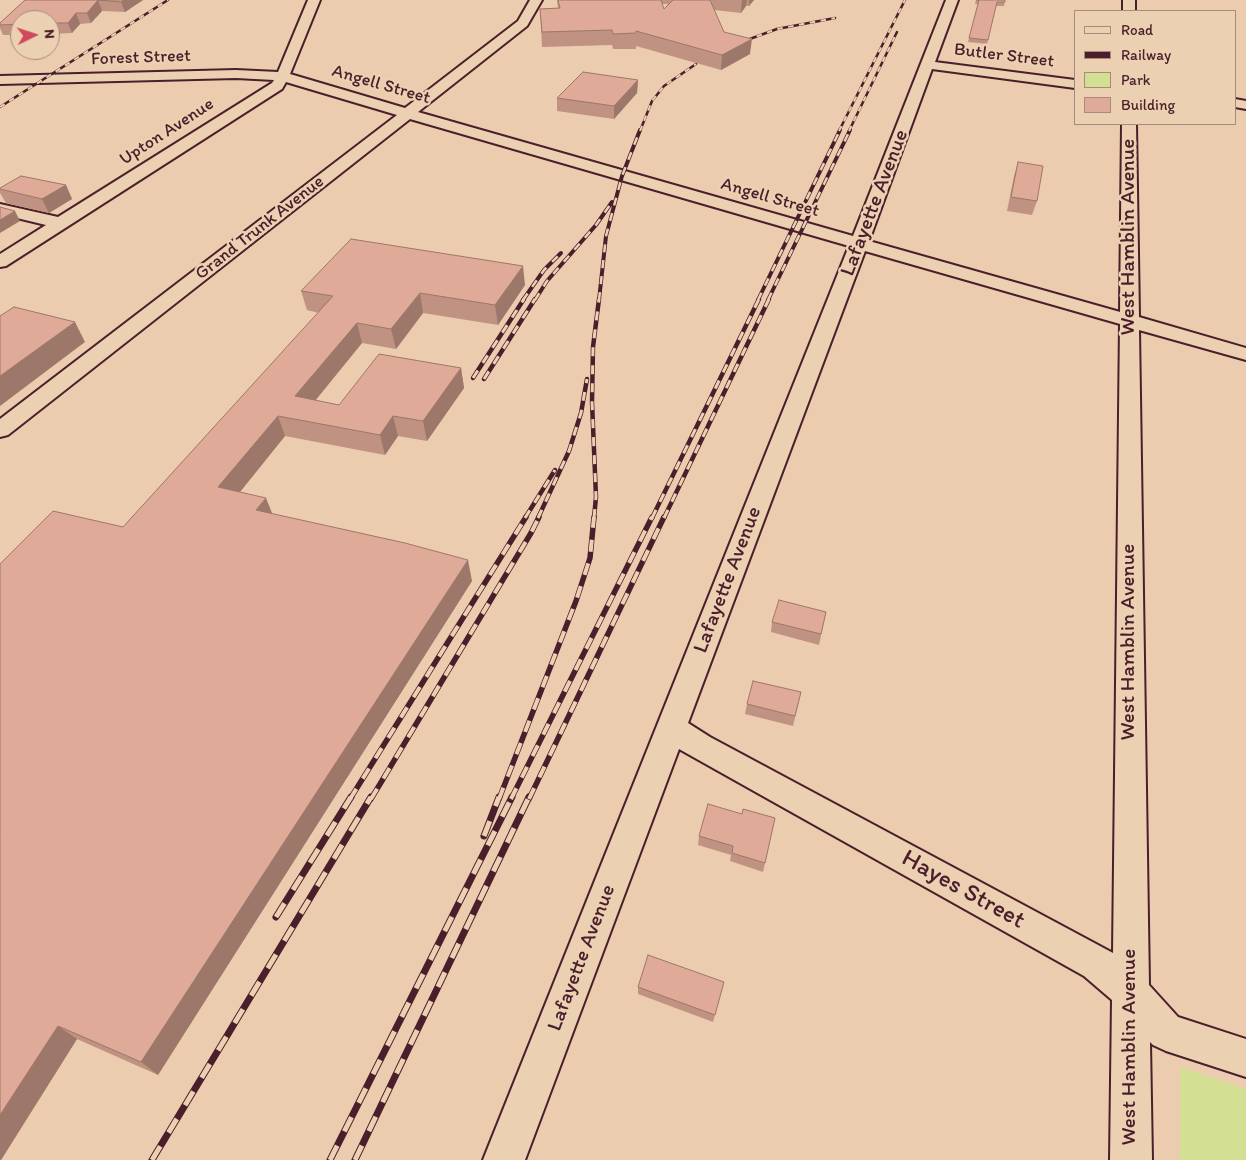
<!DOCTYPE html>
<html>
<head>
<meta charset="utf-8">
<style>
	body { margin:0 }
	#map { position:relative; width:1246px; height:1160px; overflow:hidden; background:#ecccaf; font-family:Itim,sans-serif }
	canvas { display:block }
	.legend { position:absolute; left:1074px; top:10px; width:162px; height:115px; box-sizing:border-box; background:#ebd0b2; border:1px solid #ab897c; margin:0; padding:6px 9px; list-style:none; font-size:15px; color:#4a1f2b }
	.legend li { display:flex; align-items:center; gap:10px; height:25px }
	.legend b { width:25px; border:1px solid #ab897c }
	.north { position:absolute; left:10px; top:10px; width:50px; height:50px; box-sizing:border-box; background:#ebd0b2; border:1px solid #ab897c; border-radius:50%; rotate:86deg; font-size:14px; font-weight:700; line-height:20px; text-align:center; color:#4a1f2b }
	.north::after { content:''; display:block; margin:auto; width:18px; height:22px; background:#d1495b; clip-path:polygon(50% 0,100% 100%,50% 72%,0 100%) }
</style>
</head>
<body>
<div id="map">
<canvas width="1246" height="1160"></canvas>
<ul class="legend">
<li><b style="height:6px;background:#ebd0b2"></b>Road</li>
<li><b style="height:6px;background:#4a1f2b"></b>Railway</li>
<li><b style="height:14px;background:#d3e093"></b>Park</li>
<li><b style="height:14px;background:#dfaa97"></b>Building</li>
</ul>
<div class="north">N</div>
</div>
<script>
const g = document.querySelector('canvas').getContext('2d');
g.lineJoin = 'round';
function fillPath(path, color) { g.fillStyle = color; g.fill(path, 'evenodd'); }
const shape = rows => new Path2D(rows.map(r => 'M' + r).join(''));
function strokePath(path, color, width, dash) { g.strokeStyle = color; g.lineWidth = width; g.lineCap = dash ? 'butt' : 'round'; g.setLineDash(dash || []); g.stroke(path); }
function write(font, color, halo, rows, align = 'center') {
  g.font = font + ' Itim,sans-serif'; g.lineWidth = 5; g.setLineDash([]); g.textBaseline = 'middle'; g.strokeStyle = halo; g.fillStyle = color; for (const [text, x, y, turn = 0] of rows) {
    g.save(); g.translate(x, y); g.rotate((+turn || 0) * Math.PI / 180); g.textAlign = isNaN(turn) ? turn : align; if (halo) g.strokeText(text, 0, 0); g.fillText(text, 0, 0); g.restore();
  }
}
fillPath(shape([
	[1180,1067,1246,1089,1246,1160,1180,1160]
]), '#d3e093');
const minor = shape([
	[308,0,320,0,290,74,405,108,518,21,530,0,542,0,527,26,418,112,853,236,946,0,958,0,935,62,1075,80,1075,88,932,69,869,241,1120,312,1122,124,1136,124,1139,317,1246,348,1246,360,1139,330,1149,985,1178,1017,1246,1039,1246,1077,1166,1051,1153,1045,1150,1042,1152,1160,1110,1160,1112,1000,1084,976,679,749,525,1160,483,1160,849,246,410,119,8,435,0,437,0,419,397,115,286,82,282,89,6,266,0,267,0,254,46,225,0,214,0,204,58,217,272,83,274,80,236,78,0,84,0,76,236,70,278,72,308,0],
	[865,251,1120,324,1113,953,710,737,688,723,865,251],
	[1123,0,1135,0,1135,11,1123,11,1123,0],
	[1235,99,1246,101,1246,109,1235,107,1235,99]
]);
strokePath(minor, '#4a1f2b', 4);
fillPath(minor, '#ebd0b2');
const railFar4 = shape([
	[736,44,777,29,835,18],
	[0,107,168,0],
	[640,131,652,101,664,86,696,64],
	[839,131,905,0],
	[849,131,897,32]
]);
const railFar3 = shape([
	[523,300,544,270,561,253],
	[535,300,547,281,596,225,612,202],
	[599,300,606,236,622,176,640,130],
	[758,300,840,130],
	[768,300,850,130]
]);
const railFar2 = shape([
	[473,378,524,299],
	[484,379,535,299],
	[525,518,555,470],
	[538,518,569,451,581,413,587,379],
	[594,518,596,497,592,402,593,347,599,299],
	[652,518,759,299],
	[664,518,769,299]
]);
const railFar1 = shape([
	[350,799,526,517],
	[371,799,531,533,539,517],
	[499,799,576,601,590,558,594,517],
	[511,799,652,517],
	[529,799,664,517]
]);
const rail = shape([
	[484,836,499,797],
	[276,917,351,797],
	[152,1160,371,797],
	[330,1160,512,797],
	[355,1160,529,797]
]);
strokePath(railFar4, '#4a1f2b', 2.5);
strokePath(railFar3, '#4a1f2b', 4);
strokePath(railFar2, '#4a1f2b', 4.5);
strokePath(railFar1, '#4a1f2b', 5.5);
strokePath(rail, '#4a1f2b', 7);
strokePath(railFar4, '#ebd0b2', 2, [5.5]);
strokePath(railFar3, '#ebd0b2', 2.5, [8]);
strokePath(railFar2, '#ebd0b2', 3, [9]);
strokePath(railFar1, '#ebd0b2', 4, [12]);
strokePath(rail, '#ebd0b2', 5, [16]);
fillPath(shape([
	[25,0,143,0,125,12,102,11,91,23,80,24,72,33,50,34,50,20,20,20,20,35,3,35,0,28,0,23],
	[557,0,754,0,749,6,746,6,741,13,714,10,724,32,750,54,721,70,636,46,636,49,613,49,612,45,542,47,540,9,558,8],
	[662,4,668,4,664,9],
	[976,0,1005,0,1004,6,996,6,987,44,968,42,978,4,975,4],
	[638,80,637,93,614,119,557,111,557,98],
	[1018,162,1037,201,1032,215,1007,211,1014,176],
	[66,185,72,199,49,213,6,203,0,193,0,188],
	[525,285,498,325,423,313,396,349,362,343,315,400,339,405,461,368,464,388,427,441,398,436,385,455,285,436,240,492,273,514,472,581,158,1075,77,1039,1,1160,123,527,319,313,307,310,301,291],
	[826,612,819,645,771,632,772,622],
	[801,692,793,726,745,714,747,704],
	[742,814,775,818,763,872,730,861,731,855,698,845,699,836],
	[724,982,713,1022,638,994,638,987]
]), '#c09282');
fillPath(shape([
	[98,0,102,11,91,23,87,13],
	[124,0,143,0,125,12,121,2],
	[742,0,747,0,746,6,741,13],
	[749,0,754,0,749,6],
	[76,13,80,24,72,33,68,23],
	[752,39,750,54,721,70,722,55],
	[638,80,637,93,614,119,614,106],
	[66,185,72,199,49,213,42,199],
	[15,211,20,221,0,233,0,220],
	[523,266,525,285,498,325,495,305],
	[420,293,423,313,396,349,391,329],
	[75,322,85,342,0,406,0,376],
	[357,323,362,343,302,417,295,396],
	[461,368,464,388,427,441,423,421],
	[278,416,285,436,227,508,218,487],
	[393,416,398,436,385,455,380,435],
	[266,498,274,518,256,510],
	[468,560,472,581,158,1075,141,1062],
	[58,1026,77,1039,1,1160,0,1160,0,1115]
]), '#9c776a');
const building = shape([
	[25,0,124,0,121,2,98,0,87,13,76,13,68,23,50,23,50,20,20,20,20,24,0,25,0,23,25,0],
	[558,0,661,0,664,9,673,0,710,0,724,32,752,39,722,55,636,31,636,33,613,34,612,30,542,32,540,9,560,8,558,0],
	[977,0,1005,0,1005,2,997,2,988,40,969,38,979,0,977,0],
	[583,72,638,80,614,106,557,98,583,72],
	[1018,162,1043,166,1037,201,1011,197,1018,162],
	[21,176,66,185,42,199,0,189,0,188,21,176],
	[0,207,15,211,0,220,0,207],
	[351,239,523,266,495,305,420,293,391,329,357,323,295,396,339,405,379,354,461,368,423,421,393,416,380,435,278,416,218,487,266,498,256,510,405,543,468,560,141,1062,58,1026,0,1115,0,564,53,511,123,527,333,296,301,291,351,239],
	[14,307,75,322,0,376,0,316,14,307],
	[779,600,826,612,821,634,772,622,779,600],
	[753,681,801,692,795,716,747,704,753,681],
	[708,804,742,814,743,809,775,818,765,863,732,853,733,846,699,836,708,804],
	[648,955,724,982,715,1015,638,987,648,955]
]);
fillPath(building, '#dfaa97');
strokePath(building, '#9c776a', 1);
write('18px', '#4a1f2b', '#ebd0b2', [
	["Butler Street",1004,56,7],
	["Forest Street",141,58,-2],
	["Angell Street",381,85,16],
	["Upton Avenue",167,132,-33],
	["Angell Street",770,198,16],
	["Grand Trunk Avenue",260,228,-38]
]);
write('21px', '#4a1f2b', '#ebd0b2', [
	["Lafayette Avenue",875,203,-69],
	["West Hamblin Avenue",1129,237,-90],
	["Lafayette Avenue",728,580,-69],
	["West Hamblin Avenue",1129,642,-90],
	["Lafayette Avenue",582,958,-69],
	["West Hamblin Avenue",1130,1047,-90]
]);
write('25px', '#4a1f2b', '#ebd0b2', [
	["Hayes Street",963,890,29]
]);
</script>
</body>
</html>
